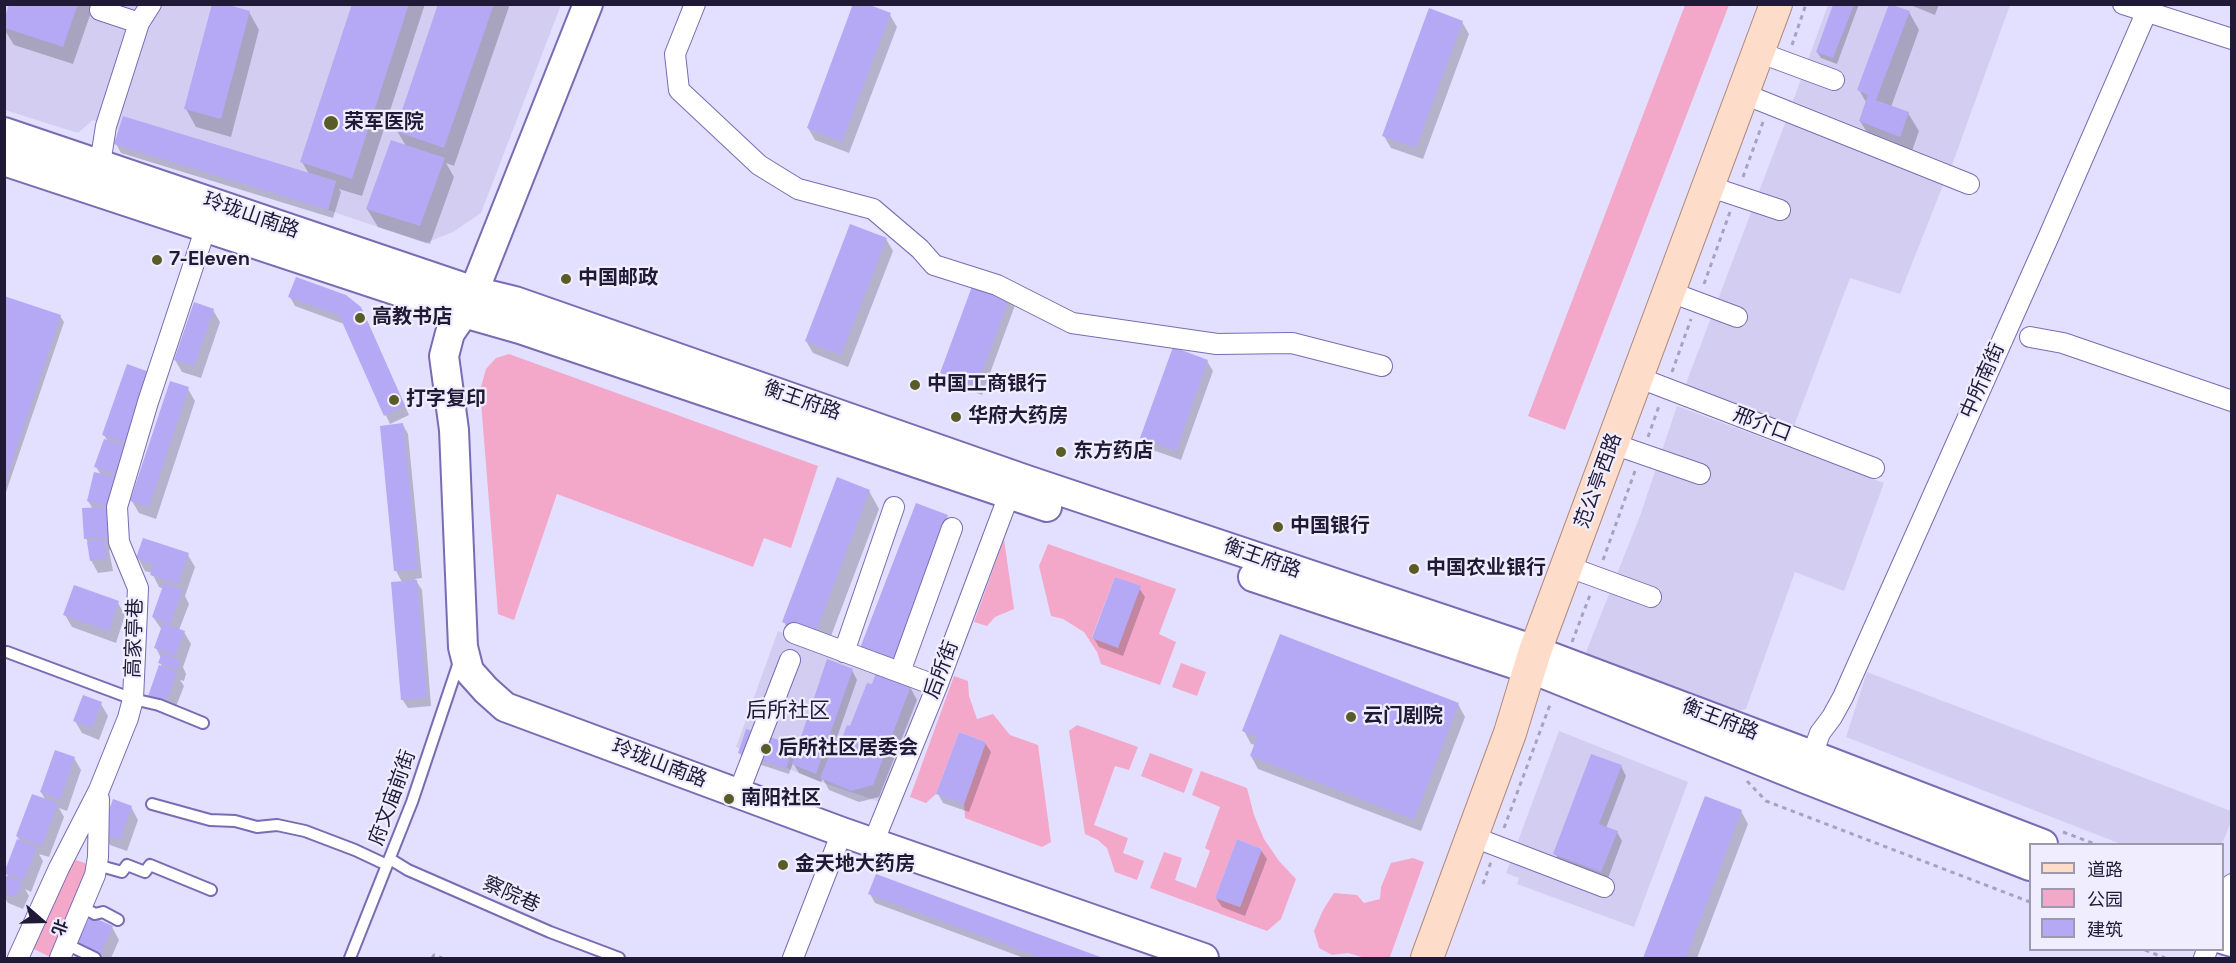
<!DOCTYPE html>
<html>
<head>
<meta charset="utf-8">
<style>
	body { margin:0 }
	#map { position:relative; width:2236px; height:963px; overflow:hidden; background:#e3dfff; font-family:"Space Grotesk","Noto Sans SC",sans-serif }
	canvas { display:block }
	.frame { position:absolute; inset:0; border:6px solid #201a37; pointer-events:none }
	.legend { position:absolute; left:2029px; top:843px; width:195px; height:108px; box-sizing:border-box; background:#f0eefe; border:2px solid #9d99ae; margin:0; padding:8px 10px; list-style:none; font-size:18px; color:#201a37 }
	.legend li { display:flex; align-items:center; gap:12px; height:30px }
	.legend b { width:30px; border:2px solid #9d99ae }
	.north { position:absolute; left:12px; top:891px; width:60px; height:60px; -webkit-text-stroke:4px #f0eefe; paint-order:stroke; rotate:110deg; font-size:16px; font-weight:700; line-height:24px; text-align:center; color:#201a37 }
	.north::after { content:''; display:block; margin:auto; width:21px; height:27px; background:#201a37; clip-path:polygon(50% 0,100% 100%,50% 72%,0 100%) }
</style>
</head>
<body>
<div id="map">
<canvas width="2236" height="963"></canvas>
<div class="frame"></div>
<ul class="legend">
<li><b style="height:8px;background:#fdddca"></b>道路</li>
<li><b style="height:16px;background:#f4a8c9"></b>公园</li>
<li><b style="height:16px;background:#b5a8f4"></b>建筑</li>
</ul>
<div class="north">北</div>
</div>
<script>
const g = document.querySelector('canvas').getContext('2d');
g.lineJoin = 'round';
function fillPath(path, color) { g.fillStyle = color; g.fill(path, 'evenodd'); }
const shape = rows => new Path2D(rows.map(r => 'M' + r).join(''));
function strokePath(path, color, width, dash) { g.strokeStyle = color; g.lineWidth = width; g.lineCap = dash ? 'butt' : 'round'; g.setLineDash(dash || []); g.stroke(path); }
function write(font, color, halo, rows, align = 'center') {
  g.font = font + ' "Space Grotesk","Noto Sans SC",sans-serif'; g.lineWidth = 4.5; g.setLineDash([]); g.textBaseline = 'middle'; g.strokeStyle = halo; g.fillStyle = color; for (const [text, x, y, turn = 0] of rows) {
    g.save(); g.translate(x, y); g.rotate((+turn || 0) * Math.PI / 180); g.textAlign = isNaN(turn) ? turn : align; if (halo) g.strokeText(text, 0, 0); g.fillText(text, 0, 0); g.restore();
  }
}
fillPath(shape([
	[5,5,561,5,481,213,453,232,425,243,328,210,336,181,123,116,119,130,93,120,78,133,5,110],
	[1828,5,2010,5,1952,165,1793,101],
	[1787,118,1945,180,1900,294,1850,278,1794,426,1685,386],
	[1677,406,1884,483,1844,591,1795,572,1746,709,1726,714,1600,665,1586,652,1640,516],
	[778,631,923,688,880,802,818,781,736,747],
	[1867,672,2231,811,2231,822,2222,844,2121,844,1846,737],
	[1559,731,1688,782,1634,927,1517,884,1519,878,1506,873]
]), '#d3cef1');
fillPath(shape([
	[1685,5,1729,5,1565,430,1528,416],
	[509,354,818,466,791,548,764,538,753,567,557,494,514,620,498,614,480,390,486,369,496,358],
	[1004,539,1014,609,995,617,987,626,974,622],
	[1048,544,1176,589,1159,634,1176,642,1160,685,1101,664,1097,652,1084,632,1063,619,1051,616,1039,566],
	[1115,577,1140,587,1117,647,1092,637],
	[1181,663,1206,672,1197,696,1172,687],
	[954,676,968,681,969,696,977,719,993,714,1010,735,1038,745,1051,842,1042,847,965,818,964,804,986,742,959,732,936,794,926,803,910,797],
	[1077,725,1138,747,1129,770,1115,766,1094,825,1128,838,1123,853,1144,861,1137,880,1115,872,1107,848,1098,840,1085,834,1069,731],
	[1150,753,1193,769,1184,793,1141,776],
	[1201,771,1247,788,1254,815,1264,839,1279,861,1296,879,1281,919,1267,931,1150,888,1164,852,1182,858,1175,880,1196,888,1210,851,1205,848,1220,807,1192,795],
	[1237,839,1262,849,1240,907,1215,898],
	[1413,858,1424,862,1390,957,1365,958,1348,953,1332,955,1319,948,1314,931,1323,910,1334,893,1357,895,1364,903,1380,899,1381,887,1391,863],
	[76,860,85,863,88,869,52,958,32,948,68,870]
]), '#f4a8c9');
fillPath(shape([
	[10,4,94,4,73,64,14,45,4,29],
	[354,4,425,4,362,196,339,189,341,192,333,218,121,153,116,144,309,174,302,162],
	[439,4,510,4,454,166,446,163,454,177,430,244,378,227,367,209,406,146,397,131],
	[1835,4,1859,4,1837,64,1821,58,1817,52],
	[1908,4,1939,4,1935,15],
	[249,12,259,30,231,137,196,127,186,109],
	[1909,12,1919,30,1891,107,1908,113,1919,131,1911,154,1871,139,1860,121,1867,104,1859,90],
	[890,15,897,27,849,153,815,140,808,128],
	[1462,22,1469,34,1423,159,1391,148,1384,136],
	[886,239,893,251,848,367,813,353,806,341],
	[978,275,1018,297,982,395,947,382,942,373],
	[290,297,366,318,409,415,390,424,344,324,295,306],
	[4,298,60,316,64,322,4,498],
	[213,310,220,322,201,378,182,372,175,360],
	[1207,361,1213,371,1181,460,1147,448,1142,438],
	[128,366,135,455,117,549,109,550,113,571,98,573,91,560,88,543,86,538,93,509,88,501,101,475,96,467,108,442,104,435],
	[188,389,195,401,156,519,139,513,132,501],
	[403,425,408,434,422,578,415,579,422,590,431,706,408,708,402,699,402,582,396,571,382,427],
	[869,491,879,509,825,652,794,640,784,622],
	[947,517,958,535,903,678,872,666],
	[188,555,195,567,185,596,189,604,179,630,184,632,191,644,183,667,186,674,184,681,180,680,184,686,172,717,155,711,148,699,163,668,160,663,161,658,156,648,162,630,153,617,164,589,159,587,152,573,145,571,138,558],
	[1139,588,1145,597,1123,656,1099,647,1093,637],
	[118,603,125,615,116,643,72,627,65,615],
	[852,670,857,680,836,740,842,743,851,728,910,687,917,700,879,797,859,802,829,790,823,779,821,782,799,773,793,763,789,774,743,759,740,753,793,746,797,753],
	[101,704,108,716,99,740,82,733,75,721],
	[1458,704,1465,717,1421,831,1258,769,1251,756,1256,745,1251,744,1244,731],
	[985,743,991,752,969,812,943,803,938,794],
	[74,758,81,770,67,811,59,808,64,817,49,857,39,854,43,861,31,892,25,889,29,896,23,909,8,903,4,897,4,880,9,878,5,872,21,843,17,836,46,801,41,792],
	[1621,766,1626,776,1606,828,1617,832,1622,841,1607,881,1560,863,1555,853],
	[1706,798,1741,811,1748,824,1697,958,1645,958],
	[131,807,138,820,127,851,110,845,102,833],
	[1261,850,1267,859,1245,916,1222,907,1216,898],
	[877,876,1099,958,1024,958,875,903,870,894],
	[112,927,119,940,111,958,85,958]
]), '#0003');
fillPath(shape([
	[9,4,78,4,63,47,5,28,5,18],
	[212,4,225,4,250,11,221,119,184,109],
	[352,4,409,4,352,179,300,162],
	[438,4,494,4,444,148,395,131],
	[853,4,867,4,891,13,842,142,807,128],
	[1889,4,1910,11,1876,100,1909,112,1900,137,1859,121,1868,95,1857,90],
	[1833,5,1854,5,1833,58,1816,52],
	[1429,8,1463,21,1416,148,1382,136],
	[123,116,336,181,328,210,114,144],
	[391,140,445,158,420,226,366,209],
	[850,224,887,238,841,355,805,341],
	[977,273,1014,286,977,386,940,373],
	[296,277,346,295,361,307,405,406,384,416,339,315,288,297],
	[4,296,61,315,5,483,4,482],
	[194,302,214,309,194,366,174,360],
	[1173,347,1208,360,1176,451,1140,438],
	[127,364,152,373,128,444,102,435],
	[170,381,189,387,149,507,130,501],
	[403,423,418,569,394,571,380,426],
	[104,439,129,447,120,476,94,467],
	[94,472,120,478,112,508,87,501],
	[837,477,870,490,815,634,782,622],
	[916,503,948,515,893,660,860,648],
	[109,507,111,537,84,539,82,508],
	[143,538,189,553,178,584,150,575,154,565,136,558],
	[104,539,107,558,90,561,87,542],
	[1115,577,1141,586,1118,648,1092,638],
	[417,580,427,697,401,700,391,582],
	[164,583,183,590,170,624,152,617],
	[74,585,119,601,109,631,63,615],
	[163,623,185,631,175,656,154,648],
	[1280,634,1459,703,1414,820,1250,756,1257,737,1242,731],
	[162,653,180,660,177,670,158,663],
	[827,659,853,669,816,774,792,764],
	[159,665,177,672,165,706,147,699],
	[876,673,911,686,873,785,851,791,820,778,836,739,841,741,847,725,850,726,867,683,872,684],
	[83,695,102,702,92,728,73,721],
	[746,729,794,745,786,769,738,753],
	[959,732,986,742,964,804,936,794],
	[55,750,75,757,60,800,40,792],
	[1591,754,1622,765,1599,824,1618,831,1601,872,1553,854],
	[32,794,58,803,42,846,16,836],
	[1705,796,1742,810,1686,958,1643,958],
	[113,799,132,806,120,840,101,833],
	[17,839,37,847,24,880,4,873],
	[1237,839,1262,849,1240,907,1215,898],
	[876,874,1103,958,1042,958,868,894],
	[4,875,23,882,16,897,4,893],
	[90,916,113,926,99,957,76,946]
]), '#b5a8f4');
const lane = shape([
	[7,652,133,699,159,705,203,723],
	[152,804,210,820,235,821,257,827,277,825,305,831,355,850,387,865],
	[390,859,408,870,550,932,619,958],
	[97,865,122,872,127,865,145,872,150,865,211,890],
	[82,907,95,914,103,912,118,920],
	[66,944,95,958],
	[350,958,412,802,459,662]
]);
const street = shape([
	[102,4,100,10,139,23],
	[695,4,675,54,679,90,759,165,798,189,873,209,920,249,934,265,997,285,1072,323,1217,344,1292,343,1382,366],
	[2123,4,2232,39],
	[1769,56,1834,80],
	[1754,98,1969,184],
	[100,164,106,126,139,23,151,4],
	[1720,190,1780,210],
	[1681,296,1737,317],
	[2030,337,2063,343,2232,401],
	[1650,382,1874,468],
	[1625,448,1700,474],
	[1580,571,1651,597],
	[794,633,937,686],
	[844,652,894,507],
	[900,672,952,528],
	[1812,755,1820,733,1832,717,1843,697,2048,238,2150,4],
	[738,794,790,660],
	[1484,841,1604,887],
	[873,843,937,686,1009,495],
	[2222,909,2232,884],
	[18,958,59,868,99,790,128,718,133,699,138,588,119,542,117,507,148,402,210,215],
	[60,958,95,875,98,857,99,799],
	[793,958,842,832],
	[2204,958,2207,950]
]);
const secondary = shape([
	[588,4,474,291,464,313,450,333,444,356,454,430,463,647,469,671,486,690,505,707,842,832,1204,958],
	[4,132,474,291,515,301,1027,480,1520,645,1812,755,2043,844],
	[4,161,464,313,520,329,1047,507],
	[1253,577,1544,674,1803,778,2030,866],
	[2222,914,2232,918],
	[2222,939,2232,942]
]);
const primary = shape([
	[1427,958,1510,733,1535,651,1776,4]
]);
strokePath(lane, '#796cb3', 14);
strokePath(street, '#796cb3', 22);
strokePath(secondary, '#796cb3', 32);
strokePath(primary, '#af8a7f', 34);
strokePath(shape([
	[1792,45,1806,4],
	[1743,177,1763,122],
	[1704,284,1730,212],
	[1672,372,1691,319],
	[1648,437,1659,406],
	[1603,560,1635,471],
	[1572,642,1590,595],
	[1747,781,1766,801,2030,902],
	[1504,828,1551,702],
	[2063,832,2095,844],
	[1483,884,1491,862],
	[2145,950,2165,958],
	[432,958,434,955,442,958]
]), '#a7a2c1', 3, [4.5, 4.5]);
strokePath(lane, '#fff', 10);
strokePath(street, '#fff', 20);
strokePath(secondary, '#fff', 28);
strokePath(primary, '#fdddca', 32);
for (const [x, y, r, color] of [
	[331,123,8,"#595c29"],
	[157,260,6,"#595c29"],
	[566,279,6,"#595c29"],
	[360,318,6,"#595c29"],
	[915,385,6,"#595c29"],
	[394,400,6,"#595c29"],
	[956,417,6,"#595c29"],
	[1061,452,6,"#595c29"],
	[1278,527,6,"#595c29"],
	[1414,569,6,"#595c29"],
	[1351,717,6,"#595c29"],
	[766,749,6,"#595c29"],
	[729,799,6,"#595c29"],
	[783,865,6,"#595c29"]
]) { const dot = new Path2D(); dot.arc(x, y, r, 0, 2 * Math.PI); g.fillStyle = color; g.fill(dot); strokePath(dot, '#f0eefe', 2); }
write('bold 20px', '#201a37', '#f0eefe', [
	["荣军医院",344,123],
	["7-Eleven",169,260],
	["中国邮政",578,279],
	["高教书店",372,318],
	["中国工商银行",927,385],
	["打字复印",406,400],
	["华府大药房",968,417],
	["东方药店",1073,452],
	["中国银行",1290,527],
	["中国农业银行",1426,569],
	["云门剧院",1363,717],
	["后所社区居委会",778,749],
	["南阳社区",741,799],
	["金天地大药房",795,865]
], 'left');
write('20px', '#201a37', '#f0eefe', [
	["玲珑山南路",251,216,19],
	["中所南街",1983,381,-66],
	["衡王府路",802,401,19],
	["邢介口",1762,425,21],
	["范公亭西路",1599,481,-70],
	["衡王府路",1262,559,19],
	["高家亭巷",135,638,-88],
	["后所街",942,670,-69],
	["衡王府路",1720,720,21],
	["玲珑山南路",659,764,21],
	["府文庙前街",393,798,-70],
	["察院巷",511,895,24]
]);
write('21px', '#201a37', '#f0eefe', [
	["后所社区",788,711]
]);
</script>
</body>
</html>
